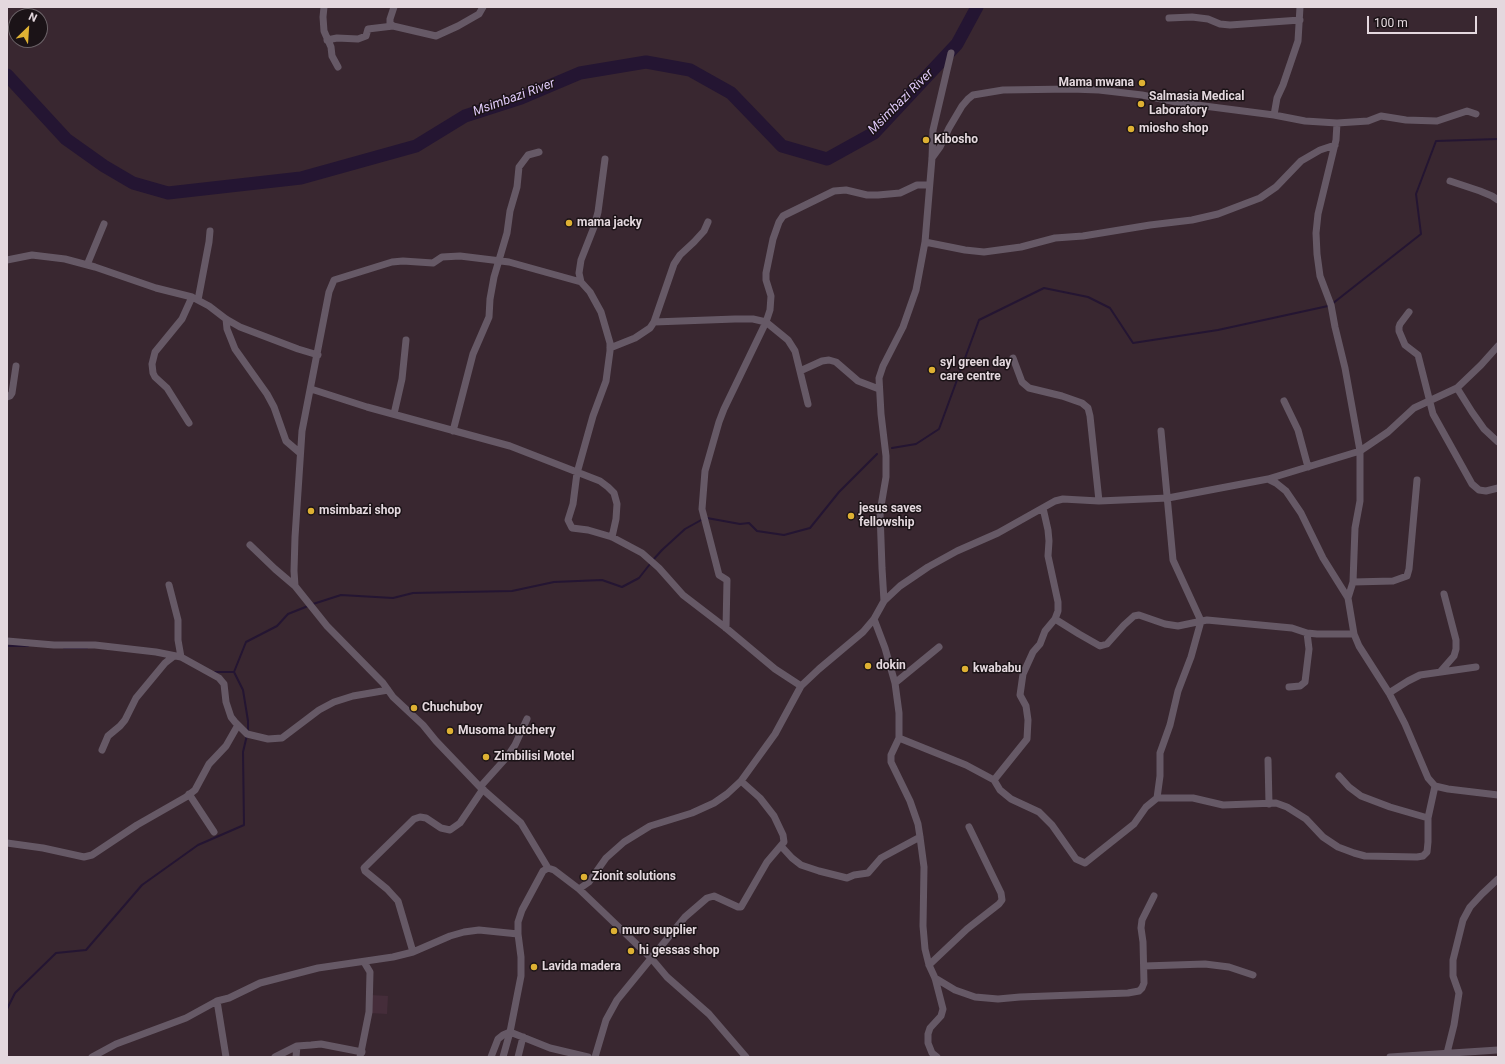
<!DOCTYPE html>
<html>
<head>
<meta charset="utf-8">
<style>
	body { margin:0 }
	#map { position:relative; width:1505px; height:1064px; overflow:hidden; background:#392730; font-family:Roboto,sans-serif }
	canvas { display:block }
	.frame { position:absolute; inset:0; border:8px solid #e4d8de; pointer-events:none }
	.north { position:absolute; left:8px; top:8px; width:40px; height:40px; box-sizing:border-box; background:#1b1317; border:1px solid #6b6267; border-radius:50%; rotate:25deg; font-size:11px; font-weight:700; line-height:16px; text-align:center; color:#e4d8de }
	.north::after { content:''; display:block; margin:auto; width:14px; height:18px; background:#deb133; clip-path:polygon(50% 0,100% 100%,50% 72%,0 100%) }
	.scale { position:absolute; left:1367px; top:16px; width:110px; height:18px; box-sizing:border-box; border:2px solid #e4d8de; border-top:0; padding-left:5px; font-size:12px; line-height:14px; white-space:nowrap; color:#e4d8de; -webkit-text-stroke:3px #1b1317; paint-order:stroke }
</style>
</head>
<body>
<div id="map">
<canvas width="1505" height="1064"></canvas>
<div class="frame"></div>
<div class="north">N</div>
<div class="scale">100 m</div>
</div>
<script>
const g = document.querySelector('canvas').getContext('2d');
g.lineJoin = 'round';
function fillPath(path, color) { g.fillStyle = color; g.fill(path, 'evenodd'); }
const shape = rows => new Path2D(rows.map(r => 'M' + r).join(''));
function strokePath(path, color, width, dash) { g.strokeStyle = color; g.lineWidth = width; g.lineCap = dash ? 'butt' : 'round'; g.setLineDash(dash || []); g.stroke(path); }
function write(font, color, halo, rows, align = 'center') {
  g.font = font + ' Roboto,sans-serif'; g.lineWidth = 3; g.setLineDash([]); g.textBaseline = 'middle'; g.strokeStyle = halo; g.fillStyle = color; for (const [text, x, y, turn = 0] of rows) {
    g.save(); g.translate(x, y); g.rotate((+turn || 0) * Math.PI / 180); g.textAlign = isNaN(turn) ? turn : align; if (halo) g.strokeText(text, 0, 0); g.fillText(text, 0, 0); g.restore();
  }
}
fillPath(shape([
	[371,995,388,996,387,1014,370,1013]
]), '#452d3a');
strokePath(shape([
	[1332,304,1421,234,1416,194,1436,141,1498,139],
	[892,448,916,444,939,429,979,320,1044,288,1088,297,1110,308,1133,343,1218,330,1328,306],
	[707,518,740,524,749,523,757,531,784,535,810,528,839,492,877,454],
	[653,560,662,550,685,529,703,519],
	[313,604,341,595,393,598,413,593,512,591,554,582,602,580,622,587,639,578,650,564],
	[7,646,28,646],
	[64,648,87,648],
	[215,672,234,672],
	[248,731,248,721,243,690,234,672,246,642,277,626,288,614,308,606],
	[7,1009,15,993,56,953,86,950,142,885,198,845,244,825,243,752,247,735]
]), '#241532', 2);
strokePath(shape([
	[7,75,66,139,104,166,133,183,168,193,301,178,416,146,465,116,521,98,580,73,646,62,690,70,731,93,782,146,827,159,874,133,957,44,977,7]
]), '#241532', 13);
strokePath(shape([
	[324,7,323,17,324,31,331,47,332,56,338,67],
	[1169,18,1192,17,1208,19,1220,24,1230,25,1300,20],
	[393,26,390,23,390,19,394,7],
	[327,40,337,38,358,39,366,36,368,29,393,26,436,36,458,26,479,14,483,7],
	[1274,115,1277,98,1283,85,1298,41,1300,7],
	[1337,123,1336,140,1318,214,1316,233,1317,254,1320,276,1331,305,1335,327,1345,368,1360,451,1360,501,1355,528,1353,582,1348,598],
	[932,158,940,147,949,128,962,106,968,99,973,95,1003,90,1071,89,1099,90,1142,95,1181,103,1274,115,1305,121,1337,123,1368,121,1381,116,1406,120,1437,121,1467,111,1476,114],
	[605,159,598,212,594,227,581,260,579,273,581,282,590,292,601,312,610,343,610,351,606,381,593,416,577,473,573,504,568,520,572,528,588,530,612,537,642,553,659,568,683,595,726,628,775,669,801,686],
	[1450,181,1480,191,1492,196,1498,200],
	[925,242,965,250,984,252,1021,247,1055,238,1083,236,1150,225,1192,220,1218,214,1260,198,1276,187,1301,161,1320,150,1335,145],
	[7,260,32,255,65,259,95,267,156,288,192,297,209,306,226,319,240,327,298,349,318,355],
	[87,265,104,224],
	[198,300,209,242,210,231],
	[1409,312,1400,324,1399,327,1399,331,1405,345,1418,355,1433,414,1472,484,1479,490,1486,491,1498,488],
	[226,319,227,329,235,349,267,394,274,407,286,441,300,453],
	[654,322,735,319,753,319,766,322,788,340,795,351,808,404],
	[610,348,635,338,650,328,654,322,674,264,680,255,694,242,704,231,708,222],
	[1013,358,1022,382,1029,388,1062,396,1082,403,1088,408,1090,416,1099,501],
	[800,371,822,361,829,360,836,362,858,381,879,389],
	[1457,388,1472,412,1484,429,1498,442],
	[311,389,367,407,510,446,600,481,608,487,614,493,617,504,616,519,612,537],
	[7,397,10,396,12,393,16,366],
	[1284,401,1298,430,1308,467],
	[394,414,402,379,406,340],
	[189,423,167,388,155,377,153,373,152,364,155,352,182,319,192,297],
	[453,431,473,354,489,317,490,299,494,277,507,233,510,211,517,187,519,167,528,155,539,152],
	[1268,479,1360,451,1388,432,1414,408,1457,388,1481,365,1498,346],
	[250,545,275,569,295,586],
	[1353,582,1393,581,1407,576,1409,569,1417,480],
	[169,585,178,620,178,640,181,657],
	[884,601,882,568,880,512,886,477,886,456,881,414,879,378,883,366,903,327,916,290,925,242,932,158,933,130,951,53],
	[874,619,885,648,895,683,899,713,899,738,891,755,891,762,910,801,918,824,920,837,924,867,923,926,925,949,929,965,935,978,943,1009,941,1016,930,1028,928,1034,928,1043,932,1053,937,1057],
	[1055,619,1079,634,1100,646,1107,644,1124,625,1134,616,1139,615,1165,624,1178,626,1207,620,1292,628,1307,633,1317,634,1354,634],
	[726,628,727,580,719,575,702,509,705,471,719,422,724,409,766,322,770,310,771,296,766,280,766,273,773,239,779,222,783,216,787,214,834,191,846,190,867,195,878,195,900,193,917,185,929,185],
	[7,641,54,645,95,645,156,652,181,657,219,678,224,684,226,702,231,717,235,722,247,734,268,739,282,738,319,710,334,702,353,696,388,690],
	[1440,672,1454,656,1456,649,1456,640,1444,594],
	[895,683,939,647],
	[1289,687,1300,686,1305,682,1309,649,1307,633],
	[1389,693,1408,681,1420,675,1476,667],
	[899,738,966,765,994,780,1000,790,1011,799,1039,812,1052,825,1076,859,1085,863,1134,824,1146,807,1157,798,1193,798,1223,805,1276,803,1287,807,1306,819,1323,837,1338,847,1354,853,1365,856,1417,857,1423,856,1427,852,1428,842,1428,818,1435,786],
	[102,750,108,736,120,726,125,720,136,698,165,663,174,656],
	[1268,760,1269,804],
	[1339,776,1349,787,1361,796,1390,807,1428,818],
	[994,780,1027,739,1028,720,1026,706,1020,695,1023,674,1033,652,1040,644,1045,631,1055,619,1058,611,1058,602,1048,556,1049,541,1048,530,1043,508],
	[480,787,507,757,515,745,527,719],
	[189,794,214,832],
	[1157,798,1160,776,1160,753,1170,725,1178,691,1191,657,1201,621,1173,560,1161,431],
	[7,843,43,848,84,857,92,855,137,825,186,797,195,790,209,764,226,746,238,725],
	[781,846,792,858,801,865,819,871,847,878,854,875,868,873,881,858,920,837],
	[548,868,521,823,480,787,436,741,423,725,393,697,383,683,327,626,295,586,294,571,295,537,302,431,329,292,334,280,392,262,403,261,433,263,442,257,460,256,509,262,581,282],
	[579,889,651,958,667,977,709,1014,746,1057],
	[413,952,398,901,387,889,365,871,364,868,414,819,420,817,426,818,441,828,450,830,460,823,483,789],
	[929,965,967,929,999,904,1002,900,1001,893,969,827],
	[1144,966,1205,964,1229,967,1253,975],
	[935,978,955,990,975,997,998,999,1020,997,1128,993,1139,991,1142,988,1144,983,1143,942,1141,928,1142,920,1154,896],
	[217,1001,226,1057],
	[92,1057,116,1044,186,1018,217,1001,229,998,260,983,318,968,393,957,413,952,450,936,464,932,479,930,518,934],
	[275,1057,297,1046,311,1045,321,1044,362,1052],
	[296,1057,297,1046],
	[360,1057,369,1012,370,972,364,962],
	[491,1057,498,1039,503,1035,510,1032,550,1048,588,1057],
	[503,1057,510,1032,521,976,521,957,518,934,518,922,522,910,543,871,548,868,554,870,579,889,589,882,606,858,624,842,650,826,692,813,714,803,727,794,741,781,775,734,801,686,819,669,863,632,874,619,884,601,900,586,928,567,957,551,998,533,1055,501,1063,499,1099,501,1168,498,1268,479,1276,483,1286,491,1301,513,1323,558,1348,598,1354,634,1359,646,1389,693,1405,724,1428,778,1435,786,1448,789,1498,795],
	[518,1057,523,1037],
	[595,1057,606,1020,617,1000,685,917,707,898,714,896,738,907,741,907,767,862,784,842,783,835,774,816,760,798,741,781],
	[1390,1057,1498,1050],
	[1446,1057,1454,1025,1459,993,1453,976,1453,960,1463,920,1470,907,1482,894,1498,879]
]), '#665966', 7);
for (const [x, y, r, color] of [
	[1142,83,4,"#deb133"],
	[1141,104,4,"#deb133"],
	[1131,129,4,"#deb133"],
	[926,140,4,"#deb133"],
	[569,223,4,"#deb133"],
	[932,370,4,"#deb133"],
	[311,511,4,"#deb133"],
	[851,516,4,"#deb133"],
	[868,666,4,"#deb133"],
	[965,669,4,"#deb133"],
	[414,708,4,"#deb133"],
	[450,731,4,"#deb133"],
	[486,757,4,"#deb133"],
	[584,877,4,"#deb133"],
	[614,931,4,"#deb133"],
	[631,951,4,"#deb133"],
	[534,967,4,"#deb133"]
]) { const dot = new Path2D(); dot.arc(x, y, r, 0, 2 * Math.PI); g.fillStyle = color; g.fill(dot); strokePath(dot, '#1b1317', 1.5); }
write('bold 12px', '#e4d8de', '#1b1317', [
	["Mama mwana",1134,83,"right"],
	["Salmasia Medical",1149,97],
	["Laboratory",1149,111],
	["miosho shop",1139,129],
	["Kibosho",934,140],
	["mama jacky",577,223],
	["syl green day",940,363],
	["care centre",940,377],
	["jesus saves",859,509],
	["fellowship",859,523],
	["msimbazi shop",319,511],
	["dokin",876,666],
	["kwababu",973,669],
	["Chuchuboy",422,708],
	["Musoma butchery",458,731],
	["Zimbilisi Motel",494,757],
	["Zionit solutions",592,877],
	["muro supplier",622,931],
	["hi gessas shop",639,951],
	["Lavida madera",542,967]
], 'left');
write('italic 13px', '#dec8f7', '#1b1317', [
	["Msimbazi River",514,98,-20],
	["Msimbazi River",901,102,-45]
]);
</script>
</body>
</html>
